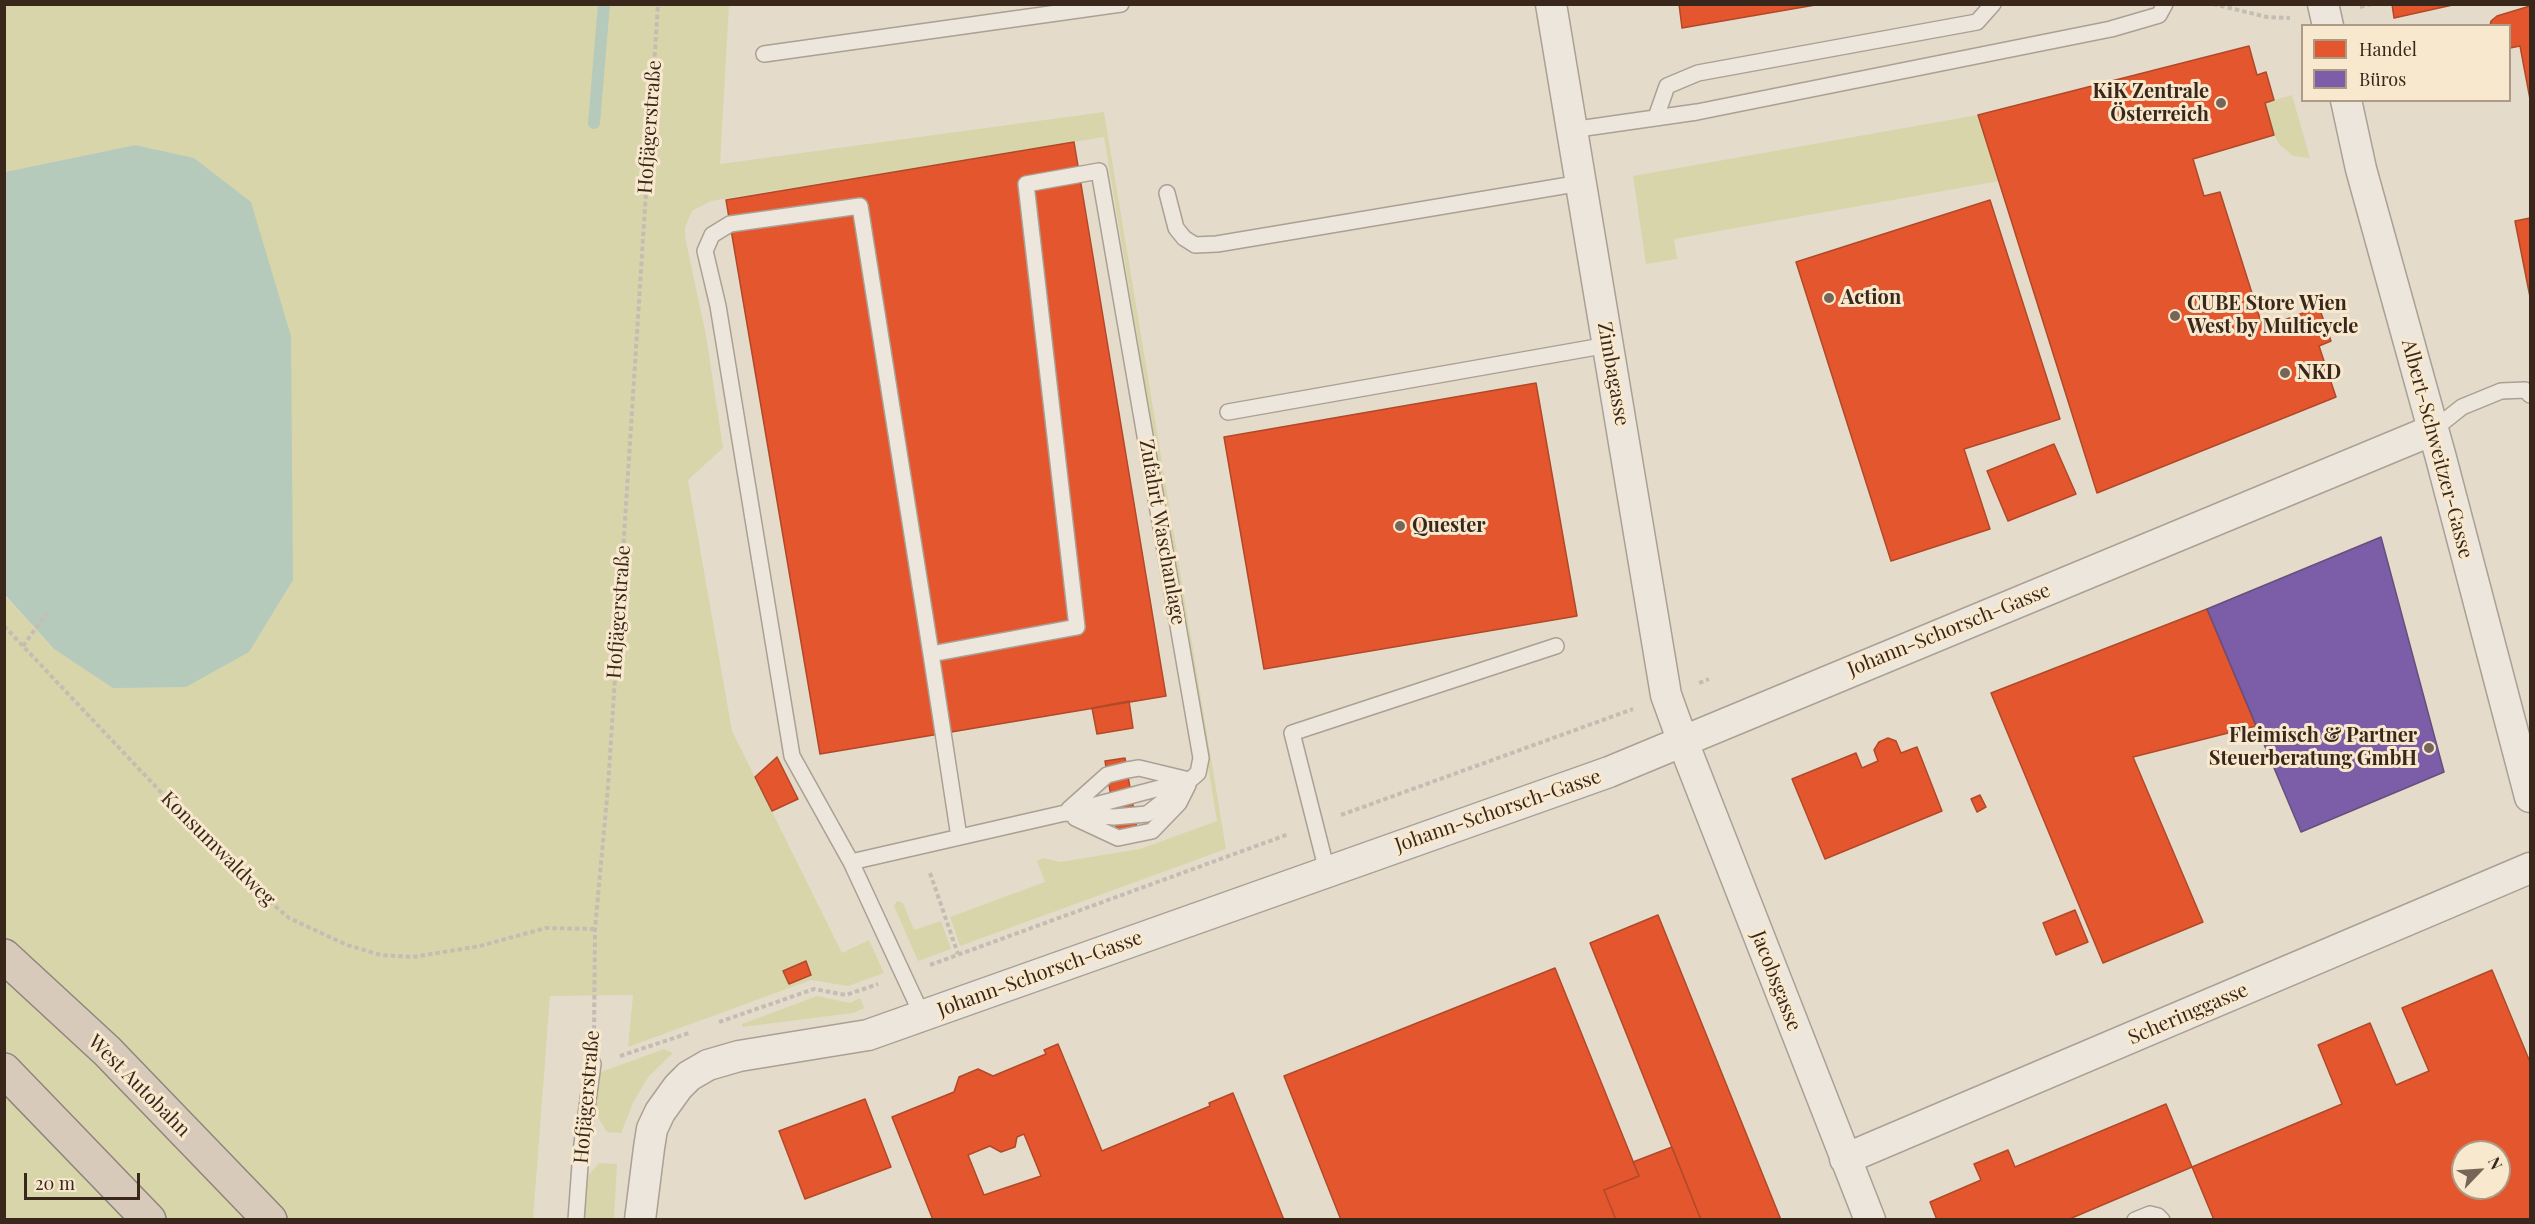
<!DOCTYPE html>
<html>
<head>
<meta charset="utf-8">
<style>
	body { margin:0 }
	#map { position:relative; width:2535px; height:1224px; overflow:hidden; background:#e5dbca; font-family:"Playfair Display",serif }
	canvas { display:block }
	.frame { position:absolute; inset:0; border:6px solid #39271b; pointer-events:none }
	.legend { position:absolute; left:2301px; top:24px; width:210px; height:78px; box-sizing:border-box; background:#f8e8ce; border:2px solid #ac9b86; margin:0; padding:8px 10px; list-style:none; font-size:18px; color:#39271b }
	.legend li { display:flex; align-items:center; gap:12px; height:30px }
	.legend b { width:30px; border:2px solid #ac9b86 }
	.north { position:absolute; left:2451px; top:1140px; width:60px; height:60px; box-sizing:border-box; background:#f8e8ce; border:2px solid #ac9b86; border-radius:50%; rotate:65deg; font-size:16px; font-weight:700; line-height:24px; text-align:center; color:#39271b }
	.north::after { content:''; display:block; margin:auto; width:21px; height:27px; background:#756658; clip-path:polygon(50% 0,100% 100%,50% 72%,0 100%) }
	.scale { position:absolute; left:24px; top:1173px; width:116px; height:27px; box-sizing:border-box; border:3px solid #39271b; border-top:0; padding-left:8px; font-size:18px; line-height:21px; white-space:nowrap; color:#39271b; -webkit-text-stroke:4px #f8e8ce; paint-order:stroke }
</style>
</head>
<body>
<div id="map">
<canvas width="2535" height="1224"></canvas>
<div class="frame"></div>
<ul class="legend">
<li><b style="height:16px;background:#e4572e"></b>Handel</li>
<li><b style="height:16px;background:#7b5ea7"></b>Büros</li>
</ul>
<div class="north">N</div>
<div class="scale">20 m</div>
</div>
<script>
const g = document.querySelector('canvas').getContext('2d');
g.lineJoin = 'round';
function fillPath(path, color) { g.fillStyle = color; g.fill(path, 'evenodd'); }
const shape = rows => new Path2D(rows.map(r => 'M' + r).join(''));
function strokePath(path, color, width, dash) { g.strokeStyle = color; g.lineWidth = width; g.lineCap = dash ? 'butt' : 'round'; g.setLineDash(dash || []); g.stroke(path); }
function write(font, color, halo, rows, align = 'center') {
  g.font = font + ' "Playfair Display",serif'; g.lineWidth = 6; g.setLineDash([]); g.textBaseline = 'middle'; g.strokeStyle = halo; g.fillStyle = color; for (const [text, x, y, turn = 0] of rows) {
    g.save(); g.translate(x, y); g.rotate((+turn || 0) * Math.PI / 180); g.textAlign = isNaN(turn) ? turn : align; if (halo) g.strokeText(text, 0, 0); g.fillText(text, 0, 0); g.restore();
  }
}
fillPath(shape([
	[5,5,729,5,720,164,1104,112,1226,849,960,946,950,917,1045,882,1037,861,1043,858,1060,862,1140,849,1217,821,1104,137,711,201,692,211,685,227,685,237,706,335,723,448,688,480,732,731,842,953,869,940,884,973,848,986,811,980,628,1047,633,995,550,996,533,1219,5,1219,4,595,54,649,135,145,5,172],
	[2292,95,2310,158,2293,156,2279,144,2274,135,2265,103],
	[1978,115,1999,181,1674,239,1677,259,1646,264,1633,176],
	[897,901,903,903,914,930,941,921,951,949,918,961,894,906],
	[817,996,850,1003,860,998,864,1008,853,1013,742,1027,742,1024],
	[664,1049,673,1053,649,1076,634,1101,621,1133,607,1132,600,1121,593,1095,597,1076,601,1072],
	[599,1163,617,1164,614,1219,583,1220,587,1177]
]), '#d8d5ab');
fillPath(shape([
	[135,145,194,158,251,202,291,336,293,580,249,652,186,687,113,688,54,649,5,595,5,172]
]), '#b6cabc');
const shops = shape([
	[1679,4,1821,4,1682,28,1679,4],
	[2392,4,2457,4,2394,18,2392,4],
	[2530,6,2530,99,2520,46,2510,48,2510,26,2490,26,2491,21,2497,16,2530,6],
	[2249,46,2257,75,2266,72,2274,100,2265,103,2274,135,2193,159,2204,196,2220,192,2263,328,2319,307,2331,341,2319,346,2336,397,2097,493,1978,115,2249,46],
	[1074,142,1166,696,820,754,726,200,1074,142],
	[1990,200,2060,419,1964,449,1990,529,1891,561,1796,262,1990,200],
	[2530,218,2530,297,2515,221,2530,218],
	[1536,383,1577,616,1264,669,1224,437,1536,383],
	[2054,444,2076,494,2008,521,1987,471,2054,444],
	[2207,609,2256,726,2133,757,2203,922,2103,963,1991,693,2207,609],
	[1129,701,1133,728,1097,734,1092,708,1129,701],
	[1888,738,1896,741,1901,753,1917,747,1942,811,1825,859,1792,779,1856,753,1862,768,1878,761,1874,750,1879,742,1888,738],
	[777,757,798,799,772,811,755,777,777,757],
	[1125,758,1138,835,1118,838,1105,761,1125,758],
	[1980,795,1986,807,1977,812,1971,799,1980,795],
	[2075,910,2088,942,2056,955,2043,923,2075,910],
	[1658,915,1781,1220,1701,1220,1590,943,1658,915],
	[806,961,811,975,789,984,783,971,806,961],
	[1555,968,1639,1176,1604,1190,1616,1220,1341,1220,1284,1076,1555,968],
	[2492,970,2530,1062,2530,1220,2214,1220,2192,1167,2342,1104,2318,1045,2370,1023,2396,1085,2429,1071,2402,1008,2492,970],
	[2463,1152,2499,1152,2499,1188,2463,1188,2463,1152],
	[1058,1044,1102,1151,1210,1106,1209,1103,1233,1093,1284,1220,933,1220,892,1117,954,1092,959,1077,978,1069,993,1076,1046,1054,1044,1050,1058,1044],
	[1024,1134,1041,1176,984,1195,968,1155,990,1146,1001,1152,1015,1147,1017,1137,1024,1134],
	[865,1099,891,1167,805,1199,779,1131,865,1099],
	[2166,1104,2192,1167,2067,1220,1937,1220,1930,1202,1981,1180,1974,1164,2008,1150,2015,1167,2166,1104],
	[1672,1147,1701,1220,1616,1220,1604,1190,1639,1176,1633,1162,1672,1147]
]);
fillPath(shops, '#e4572e');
strokePath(shops, '#b14928', 1.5);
const offices = shape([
	[2381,537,2444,772,2301,832,2207,609,2381,537]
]);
fillPath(offices, '#7b5ea7');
strokePath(offices, '#674e7d', 1.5);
strokePath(shape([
	[594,123,604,4]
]), '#b6cabc', 12);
const service = shape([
	[764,54,1121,4],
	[1656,117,1667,86,1698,73,1977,22,1993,4],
	[1571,130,1697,112,2111,29,2159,15,2165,4],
	[1167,193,1176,228,1184,238,1195,245,1217,244,1581,183],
	[1228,412,1608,345],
	[2433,430,2462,407,2501,391,2525,390,2530,395],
	[931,654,959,837],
	[1069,809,1107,775,1127,770,1139,768,1189,780],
	[1075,818,1118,838,1152,831,1179,803,1188,785],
	[851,862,792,756,718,306,705,251,712,235,730,224,860,206,931,654,1077,627,1026,184,1099,171,1201,758,1198,773,1190,780,1065,813],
	[1327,871,1292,733,1556,646],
	[922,1015,851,862,1065,813,1114,817,1147,814,1183,786],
	[576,1220,581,1151,593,1064],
	[2135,1220,2150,1214,2158,1216,2162,1220]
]);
const minor = shape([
	[1551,4,1666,695,1683,742,1870,1220],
	[2323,4,2328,26],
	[2346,100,2361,169,2441,458,2530,797],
	[1845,1159,2530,868],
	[640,1220,649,1148,652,1129,660,1112,678,1087,689,1076,708,1065,739,1056,868,1035,1609,772,2433,430]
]);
const motorway = shape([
	[4,956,107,1051,270,1220],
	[4,1070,149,1220]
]);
strokePath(service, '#aaa094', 18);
strokePath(minor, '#aaa094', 33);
strokePath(motorway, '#8f857a', 36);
strokePath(shape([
	[2213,4,2267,17,2290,18],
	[2360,7,2371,4],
	[4,626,243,879,289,918,347,945,381,955,413,957,480,946,546,928,595,929],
	[23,646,47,613],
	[1699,683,1709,679],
	[1341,815,1633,709],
	[930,873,958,954],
	[930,965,1289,834],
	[719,1022,814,989,846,995,878,984],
	[594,1037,595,929,608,787,658,4],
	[620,1056,689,1033]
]), '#c5bdb3', 4, [4.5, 3]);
strokePath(service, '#ede6dc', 15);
strokePath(minor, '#ede6dc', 30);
strokePath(motorway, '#d8cabb', 33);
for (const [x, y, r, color] of [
	[2221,103,6,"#756658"],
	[1829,298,6,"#756658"],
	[2175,316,6,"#756658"],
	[2285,373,6,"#756658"],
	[1400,526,6,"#756658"],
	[2429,748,6,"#756658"]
]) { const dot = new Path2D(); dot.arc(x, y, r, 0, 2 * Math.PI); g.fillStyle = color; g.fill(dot); strokePath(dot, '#f8e8ce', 2); }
write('bold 20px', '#39271b', '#f8e8ce', [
	["KiK Zentrale",2209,92,"right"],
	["Österreich",2209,115,"right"],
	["Action",1841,298],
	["CUBE Store Wien",2187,304],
	["West by Multicycle",2187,327],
	["NKD",2297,373],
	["Quester",1412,526],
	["Fleimisch & Partner",2417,736,"right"],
	["Steuerberatung GmbH",2417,759,"right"]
], 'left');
write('20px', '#39271b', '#f8e8ce', [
	["Hofjägerstraße",650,127,-86],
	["Zimbagasse",1613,374,80],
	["Albert-Schweitzer-Gasse",2437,449,75],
	["Zufahrt Waschanlage",1162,532,80],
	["Hofjägerstraße",619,612,-86],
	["Johann-Schorsch-Gasse",1949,630,-22],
	["Johann-Schorsch-Gasse",1498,811,-19],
	["Konsumwaldweg",218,849,45],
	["Johann-Schorsch-Gasse",1040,974,-20],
	["Jacobsgasse",1776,981,69],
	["Scheringgasse",2188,1014,-23],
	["West Autobahn",139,1086,45],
	["Hofjägerstraße",587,1097,-85]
]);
</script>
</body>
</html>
